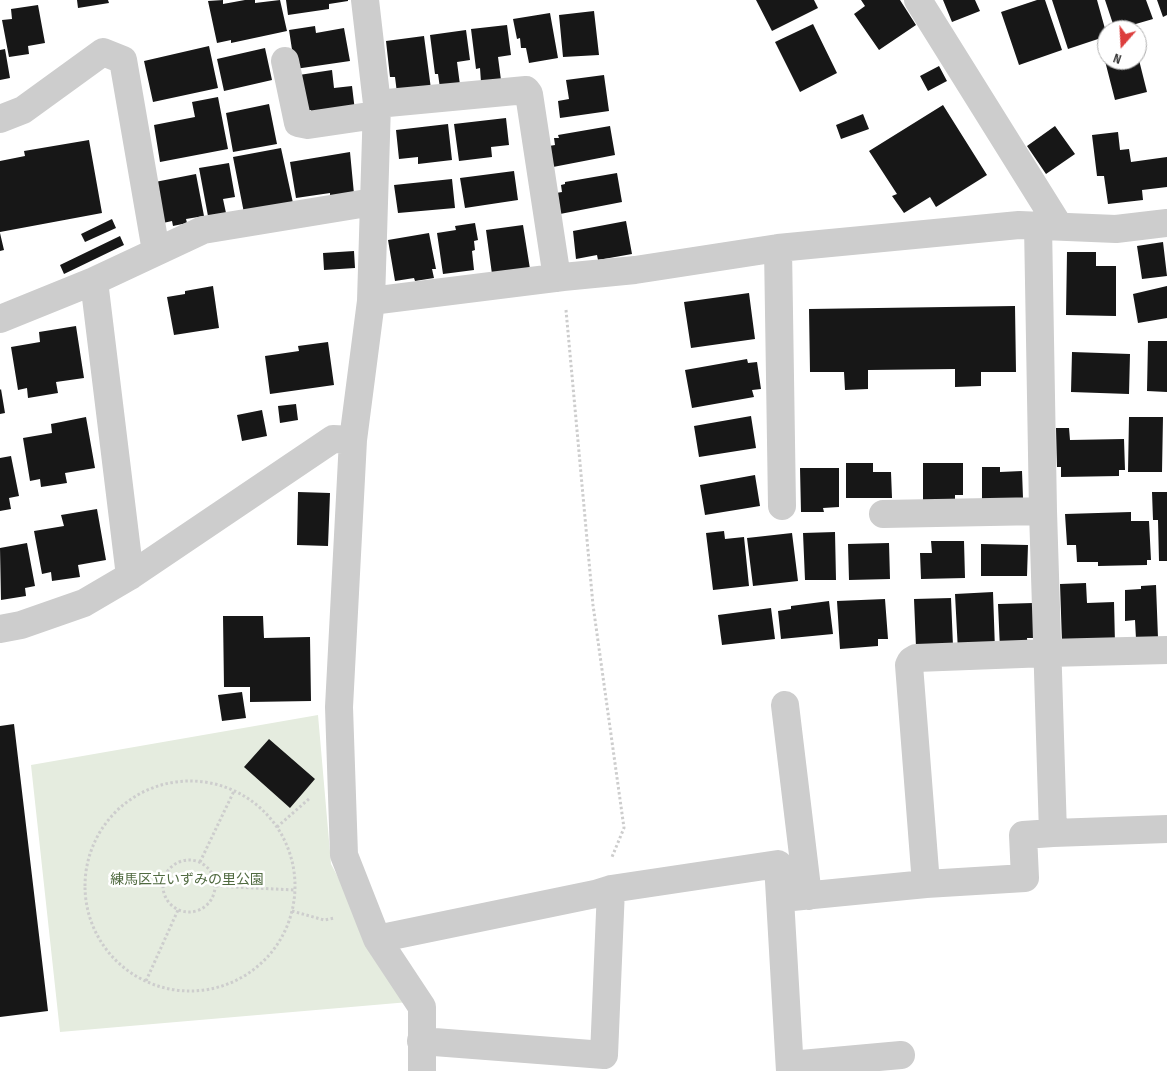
<!DOCTYPE html>
<html>
<head>
<meta charset="utf-8">
<style>
	body { margin:0 }
	#map { position:relative; width:1167px; height:1071px; overflow:hidden; background:#fff; font-family:"Sofia Sans Condensed",sans-serif }
	canvas { display:block }
	.north { position:absolute; left:1097px; top:20px; width:50px; height:50px; box-sizing:border-box; background:#fff; border:1px solid #acacac; border-radius:50%; rotate:199deg; font-size:14px; font-weight:700; line-height:20px; text-align:center; color:#303030 }
	.north::after { content:''; display:block; margin:auto; width:18px; height:22px; background:#dc3e3d; clip-path:polygon(50% 0,100% 100%,50% 72%,0 100%) }
</style>
</head>
<body>
<div id="map">
<canvas width="1167" height="1071"></canvas>
<div class="north">N</div>
</div>
<script>
const g = document.querySelector('canvas').getContext('2d');
g.lineJoin = 'round';
function fillPath(path, color) { g.fillStyle = color; g.fill(path, 'evenodd'); }
const shape = rows => new Path2D(rows.map(r => 'M' + r).join(''));
function strokePath(path, color, width, dash) { g.strokeStyle = color; g.lineWidth = width; g.lineCap = dash ? 'butt' : 'round'; g.setLineDash(dash || []); g.stroke(path); }
function write(font, color, halo, rows, align = 'center') {
  g.font = font + ' "Sofia Sans Condensed","Noto Sans JP",sans-serif'; g.lineWidth = 5; g.setLineDash([]); g.textBaseline = 'middle'; g.strokeStyle = halo; g.fillStyle = color; for (const [text, x, y, turn = 0] of rows) {
    g.save(); g.translate(x, y); g.rotate((+turn || 0) * Math.PI / 180); g.textAlign = isNaN(turn) ? turn : align; if (halo) g.strokeText(text, 0, 0); g.fillText(text, 0, 0); g.restore();
  }
}
fillPath(shape([
	[318,715,331,864,371,939,409,1002,60,1032,31,765]
]), '#e5ecdf');
fillPath(shape([
	[77,0,108,0,109,3,78,8],
	[223,0,223,4,245,0,255,0,255,3,280,0,287,31,231,43,231,40,217,43,208,1],
	[286,0,348,0,348,1,329,4,329,9,288,15],
	[756,0,814,0,818,8,772,31],
	[861,0,900,0,916,25,879,50,854,14,865,6],
	[943,0,975,0,980,11,952,22],
	[1037,0,1045,0,1062,50,1019,65,1001,12],
	[1052,0,1097,0,1107,36,1068,49],
	[1105,0,1146,0,1153,19,1115,30],
	[1157,0,1167,0,1167,15,1163,17],
	[38,5,45,43,28,46,29,54,9,57,2,20,12,19,11,9],
	[594,11,599,55,563,57,559,15],
	[550,13,558,58,529,63,526,48,521,48,520,38,517,39,513,19],
	[813,24,837,73,800,92,775,42],
	[507,25,511,55,498,57,501,80,481,82,480,68,476,69,471,29],
	[315,26,316,33,344,28,350,61,295,69,289,30],
	[466,30,470,60,457,62,460,85,440,88,438,74,435,74,430,35],
	[424,36,431,89,397,93,395,77,390,77,386,41],
	[209,46,218,88,153,102,144,61],
	[265,48,272,80,224,91,217,59],
	[5,49,10,78,0,80,0,50],
	[1107,56,1107,60,1139,60,1147,92,1115,100,1104,57],
	[939,66,947,81,928,91,920,76],
	[332,70,334,88,352,86,355,111,313,118,311,110,305,111,299,75],
	[604,75,609,111,560,118,558,101,569,99,566,80],
	[218,97,228,149,160,162,154,125,195,117,192,102],
	[269,104,277,144,233,152,226,113],
	[943,105,987,175,936,207,930,197,904,213,892,196,897,194,869,151],
	[863,114,869,129,841,139,836,125],
	[506,118,509,145,491,147,492,157,459,161,454,124],
	[448,124,452,160,418,164,418,157,399,159,396,130],
	[610,126,615,155,553,167,549,146,555,145,554,138,559,138,558,135],
	[1055,126,1075,154,1046,174,1027,146],
	[1118,132,1120,150,1129,149,1131,162,1167,157,1167,187,1142,190,1143,200,1108,204,1104,176,1097,176,1092,135],
	[89,140,102,213,0,232,0,161,25,156,24,151],
	[281,148,293,203,244,213,233,157],
	[350,152,354,194,330,197,330,193,296,198,290,162],
	[229,163,235,197,223,199,226,213,208,216,199,168],
	[514,171,518,200,465,208,460,178],
	[617,173,622,202,560,214,556,193,562,192,561,185,565,184,565,182],
	[196,174,204,216,186,219,187,223,173,226,172,221,163,223,155,182],
	[452,179,455,208,398,213,394,185],
	[112,219,116,228,85,242,81,234],
	[626,221,632,254,598,260,597,255,576,259,573,231],
	[475,223,478,240,474,241,475,250,472,251,474,270,443,274,437,233,456,230,455,226],
	[523,225,530,269,492,274,486,230],
	[0,233,4,250,0,251],
	[429,233,436,269,432,269,434,278,415,281,414,278,395,281,388,240],
	[120,236,124,245,64,274,60,265],
	[1163,242,1167,276,1142,279,1137,246],
	[354,251,355,268,324,270,323,253],
	[1067,252,1096,252,1096,266,1116,266,1116,316,1066,315],
	[213,286,219,328,174,335,167,297,185,294,185,291],
	[1167,286,1167,318,1138,323,1133,294],
	[749,293,755,339,691,348,684,302],
	[1015,306,1016,372,981,372,981,386,955,387,955,369,868,370,868,389,845,390,844,372,810,372,809,309],
	[76,326,84,378,56,382,58,393,28,398,27,388,18,390,11,347,40,342,39,332],
	[1148,341,1167,341,1167,392,1147,391],
	[328,342,334,385,270,394,265,356,299,351,298,346],
	[1072,352,1130,354,1129,394,1071,392],
	[747,359,748,363,757,362,761,389,752,390,754,397,692,408,685,370],
	[1,389,5,413,0,414,0,390],
	[296,404,298,420,280,423,278,406],
	[262,410,267,436,242,441,237,415],
	[751,416,756,448,699,457,694,426],
	[86,417,95,468,65,473,67,483,41,487,40,479,30,481,23,438,52,433,51,424],
	[1129,417,1163,417,1162,472,1128,472],
	[1056,428,1069,428,1070,440,1124,439,1125,470,1119,470,1119,476,1061,477,1061,467,1057,467],
	[11,456,19,496,9,498,11,509,0,511,0,458],
	[846,463,873,463,873,472,891,472,892,498,846,498],
	[923,463,963,463,963,495,955,495,955,505,923,505],
	[982,467,1000,467,1000,472,1022,471,1023,498,982,506],
	[800,468,839,468,839,507,823,508,824,512,801,512],
	[755,475,760,506,705,515,700,485],
	[298,492,330,493,328,546,297,545],
	[1152,492,1167,492,1167,561,1159,561,1158,520,1153,520],
	[97,509,106,560,78,565,80,577,52,581,51,572,42,574,34,531,64,526,61,515],
	[1131,512,1131,521,1149,521,1151,560,1147,560,1147,565,1098,566,1098,562,1077,562,1076,545,1067,545,1065,514],
	[724,531,725,539,744,537,749,586,713,590,706,533],
	[835,532,836,580,805,580,803,533],
	[792,533,798,581,753,586,747,538],
	[931,541,964,541,965,578,921,579,920,553,932,553],
	[27,543,35,586,25,588,26,596,1,600,0,548],
	[889,543,890,579,849,580,848,544],
	[981,544,1028,545,1027,576,981,576],
	[1086,583,1087,603,1114,602,1115,644,1062,642,1060,584],
	[1156,585,1158,638,1136,639,1135,620,1125,621,1125,590,1141,589,1141,586],
	[993,592,995,650,958,651,955,594],
	[951,598,953,646,916,647,914,599],
	[885,599,888,639,878,639,878,646,840,649,837,601],
	[829,601,833,634,781,639,778,611,791,609,791,606],
	[1033,603,1035,638,1027,638,1028,648,1000,649,998,604],
	[771,608,775,639,722,645,718,615],
	[223,616,263,616,264,638,310,637,311,701,250,702,250,687,224,687],
	[242,692,246,718,222,721,218,695],
	[14,724,48,1011,0,1017,0,726],
	[269,739,315,779,290,808,244,767]
]), '#171717');
strokePath(shape([
	[566,310,593,605,624,828,612,857],
	'85 886a105 105 0 1 1 210 0a105 105 0 1 1-210 0Z',
	[277,827,310,798],
	'163 886a26 26 0 1 1 52 0a26 26 0 1 1-52 0Z',
	[200,862,234,791],
	[216,886,295,890],
	[292,911,324,920,334,918],
	[146,981,178,910]
]), '#cdcdcd', 3, [2.5, 2.5]);
strokePath(shape([
	[365,0,377,104,371,301,353,440,339,707,344,855,377,939,422,1007,422,1071],
	[918,0,1059,226],
	[285,61,298,123,308,125,376,115],
	[377,104,526,90,529,94,557,278],
	[0,119,23,110,103,52,123,60,156,251],
	[1038,225,1043,511,1053,833,1167,829],
	[778,248,782,506],
	[94,281,130,576],
	[371,301,563,277,635,270,778,248,1019,225,1116,229,1167,223],
	[0,319,94,281,203,230,373,202],
	[883,514,1043,511],
	[0,629,21,625,84,603,130,576,333,439,353,440],
	[785,705,808,896],
	[926,884,909,665,911,661,916,658,1048,653,1167,650],
	[782,898,926,884,1025,878,1023,835,1053,833],
	[377,939,595,894,611,889,778,864,790,1071],
	[421,1041,604,1055,611,889],
	[790,1065,901,1055]
]), '#cdcdcd', 28);
write('14px', '#506a40', '#fff', [
	["練馬区立いずみの里公園",187,880]
]);
</script>
</body>
</html>
